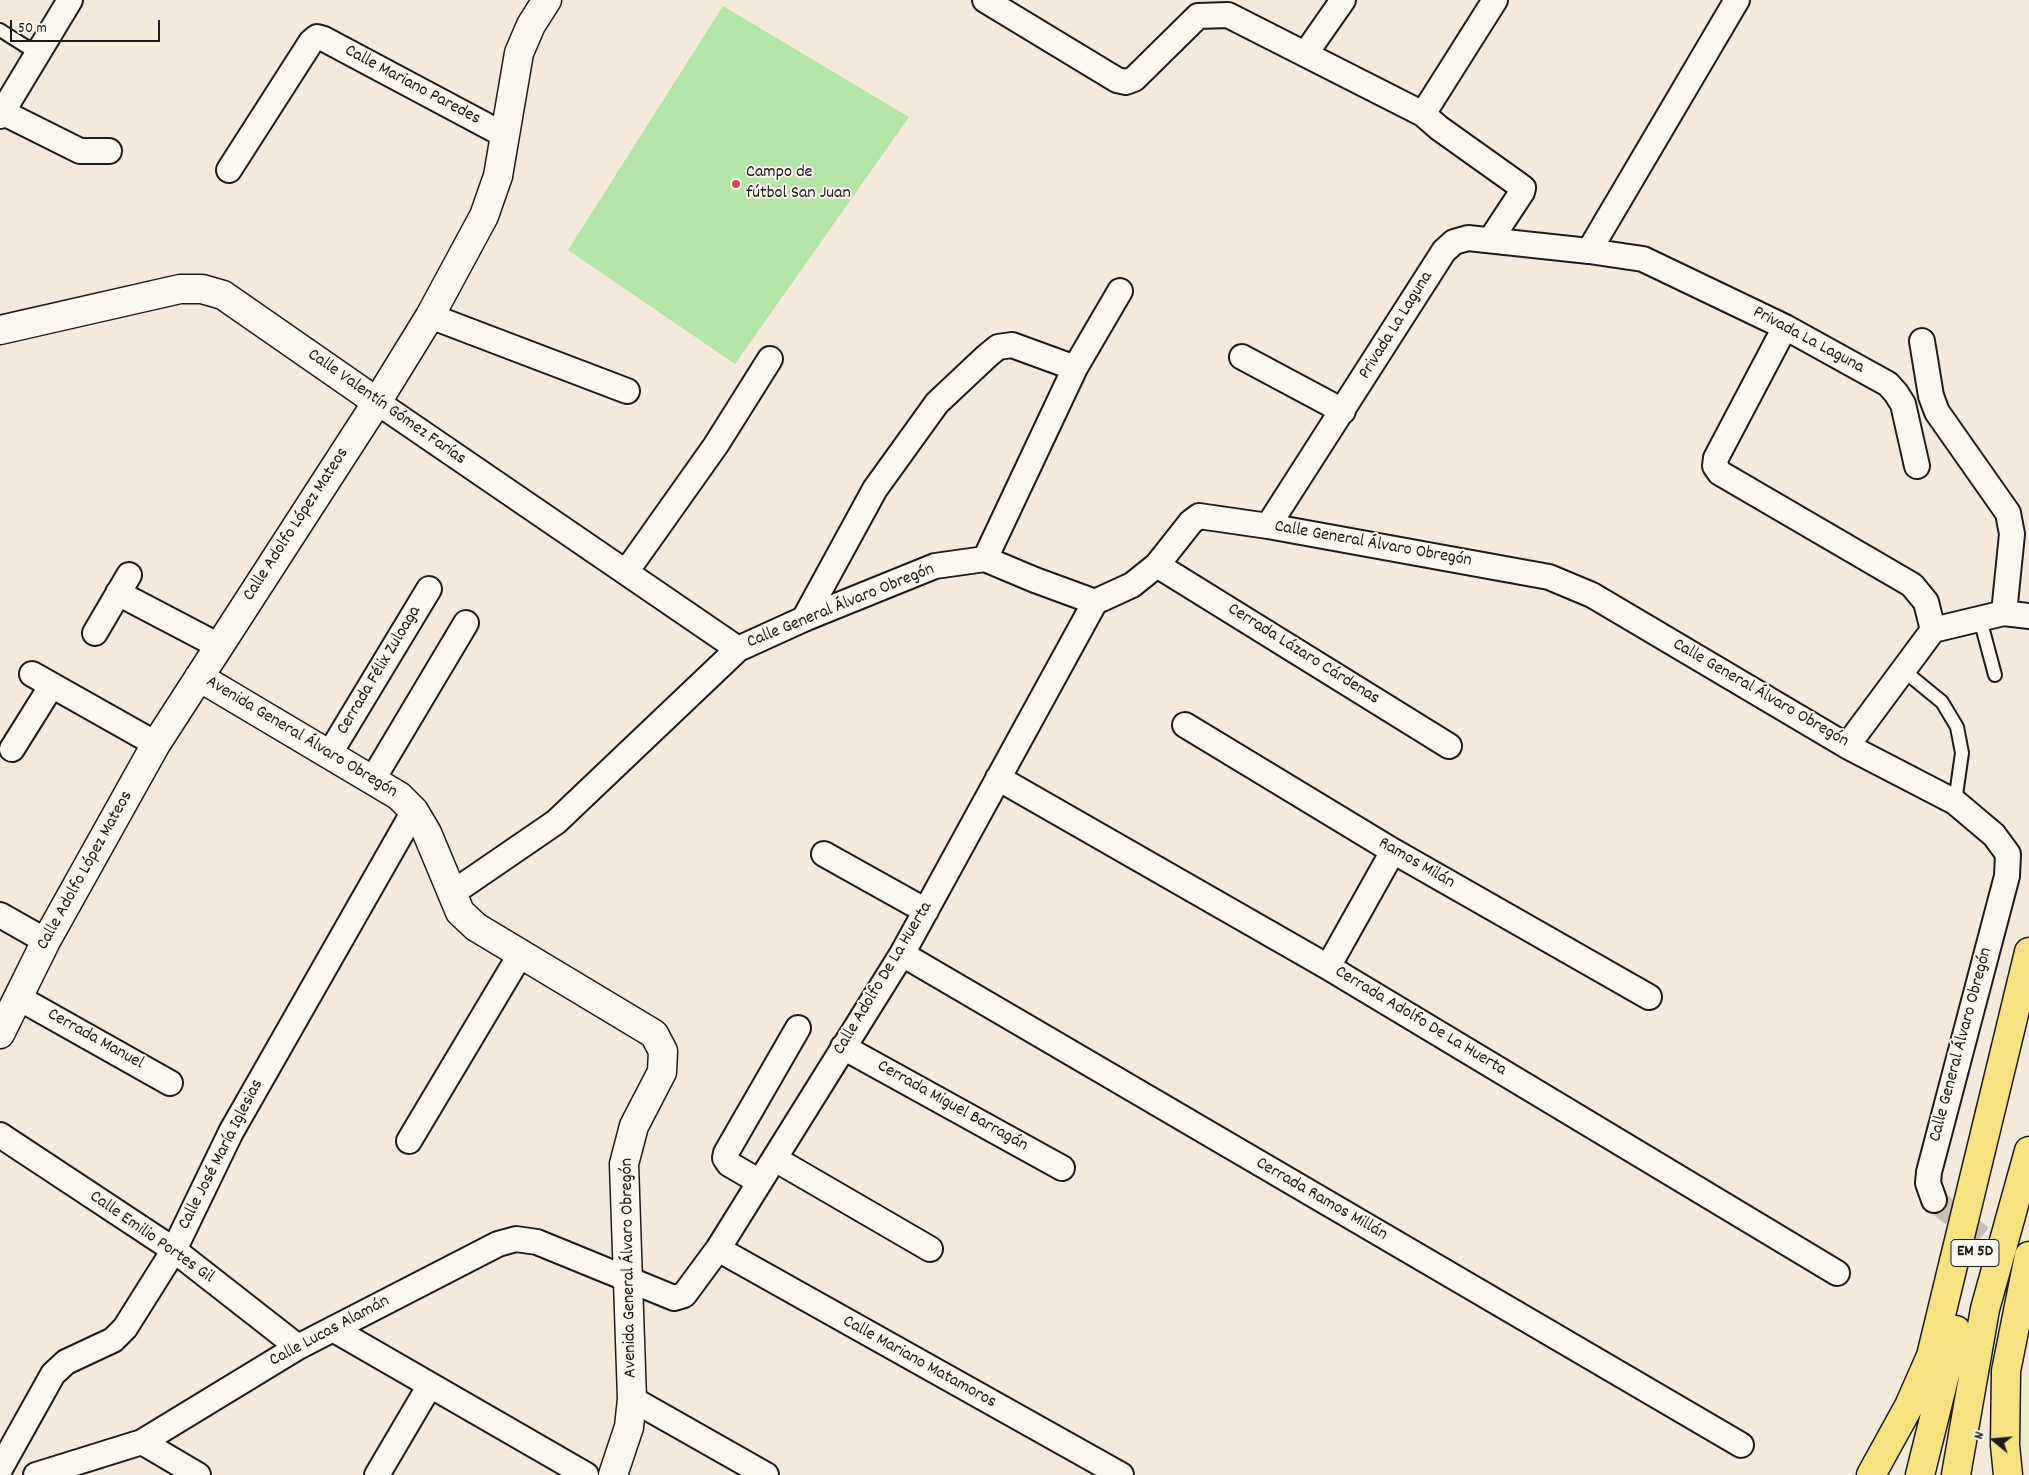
<!DOCTYPE html>
<html>
<head>
<meta charset="utf-8">
<style>
	body { margin:0 }
	#map { position:relative; width:2029px; height:1475px; overflow:hidden; background:#f5eada; font-family:Dekko,sans-serif }
	canvas { display:block }
	.north { position:absolute; left:1969px; top:1415px; width:50px; height:50px; -webkit-text-stroke:4px #fbf7ec; paint-order:stroke; rotate:287deg; font-size:14px; font-weight:700; line-height:20px; text-align:center; color:#1c1c1c }
	.north::after { content:''; display:block; margin:auto; width:18px; height:22px; background:#1c1c1c; clip-path:polygon(50% 0,100% 100%,50% 72%,0 100%) }
	.scale { position:absolute; left:10px; top:20px; width:150px; height:22px; box-sizing:border-box; border:2px solid #1c1c1c; border-top:0; padding-left:6px; font-size:15px; line-height:18px; white-space:nowrap; color:#1c1c1c; -webkit-text-stroke:4px #fbf7ec; paint-order:stroke }
</style>
</head>
<body>
<div id="map">
<canvas width="2029" height="1475"></canvas>
<div class="north">N</div>
<div class="scale">50 m</div>
</div>
<script>
const g = document.querySelector('canvas').getContext('2d');
g.lineJoin = 'round';
function fillPath(path, color) { g.fillStyle = color; g.fill(path, 'evenodd'); }
const shape = rows => new Path2D(rows.map(r => 'M' + r).join(''));
function strokePath(path, color, width, dash) { g.strokeStyle = color; g.lineWidth = width; g.lineCap = dash ? 'butt' : 'round'; g.setLineDash(dash || []); g.stroke(path); }
function write(font, color, halo, rows, align = 'center') {
  g.font = font + ' Dekko,sans-serif'; g.lineWidth = 4; g.setLineDash([]); g.textBaseline = 'middle'; g.strokeStyle = halo; g.fillStyle = color; for (const [text, x, y, turn = 0] of rows) {
    g.save(); g.translate(x, y); g.rotate((+turn || 0) * Math.PI / 180); g.textAlign = isNaN(turn) ? turn : align; if (halo) g.strokeText(text, 0, 0); g.fillText(text, 0, 0); g.restore();
  }
}
fillPath(shape([
	[723,6,909,117,735,364,568,250]
]), '#b2e5a6');
strokePath(shape([
	[1934,1200,2029,1274]
]), '#cac1b4', 24, [24, 12]);
const service = shape([
	[0,30,38,54],
	[1980,619,1995,675],
	[1903,670,1942,702,1957,727,1962,753,1955,802]
]);
const minor = shape([
	[985,0,1117,80,1126,82,1134,79,1198,16,1228,15,1423,114,1439,128,1519,185,1523,188,1522,192,1491,239],
	[1306,53,1343,0],
	[2,112,80,151,109,151],
	[1423,114,1495,0],
	[0,116,70,0],
	[229,170,311,42,317,37,324,39,506,136],
	[1589,251,1737,0],
	[430,316,627,391],
	[1785,327,1716,458,1715,466,1720,473,1912,585,1926,602,1933,630],
	[1242,357,1343,411],
	[377,402,738,649],
	[1268,526,1444,251,1454,242,1468,238,1589,251,1643,259,1785,327,1888,384,1896,393,1903,404,1917,466],
	[985,559,1075,368,1120,291],
	[1157,565,1449,746],
	[626,572,716,445,770,359],
	[118,593,219,646],
	[2004,613,2029,616],
	[804,619,875,489,937,403,987,356,998,347,1012,345,1075,368],
	[95,633,129,575],
	[32,674,156,744],
	[1185,725,1393,851,1649,997],
	[1847,746,1933,630,2004,613,2012,534,2008,513,1937,412,1931,396,1922,341],
	[12,749,52,685],
	[330,753,429,589],
	[998,778,1328,967,1837,1273],
	[373,779,466,623],
	[824,854,926,911],
	[451,894,556,822,738,649,804,619,935,566,985,559,1035,580,1095,602,1132,585,1157,565,1191,522,1199,516,1268,526,1549,577,1592,595,1847,746,1955,802,1994,835,2008,854,2007,876,1929,1172,1928,1183,1934,1200],
	[0,915,46,941],
	[902,954,1741,1445],
	[1328,967,1393,851],
	[19,998,170,1083],
	[843,1047,1062,1168],
	[0,1135,174,1250,298,1347],
	[409,1141,520,955],
	[775,1159,930,1249],
	[760,1182,729,1164,725,1158,726,1153,798,1028],
	[718,1249,1121,1475],
	[333,1329,586,1475],
	[632,1399,766,1475],
	[142,1442,198,1475],
	[0,1469,53,1374,66,1362,113,1340,125,1328,174,1250,231,1132,414,811],
	[36,1475,142,1442,298,1347,498,1244,516,1239,537,1242,674,1298,684,1295,718,1249,902,954,1095,602],
	[377,1475,430,1385]
]);
const tertiary = shape([
	[0,330,180,289,202,289,223,295,377,402]
]);
const secondary = shape([
	[199,677,399,796,414,811,427,833,460,912,476,927,654,1034,663,1051,662,1072,634,1126,624,1164,632,1399,629,1427,613,1475],
	[0,1034,46,941,156,744,377,402,430,316,484,216,498,176,519,53,531,25,547,0]
]);
const motorway = shape([
	[1871,1475,1909,1406,1931,1356,2029,952],
	[1920,1475,1956,1330],
	[1956,1475,1985,1309,2029,1151],
	[2008,1475,2005,1445,2006,1371,2029,1256]
]);
strokePath(service, '#1c1c1c', 16);
strokePath(minor, '#1c1c1c', 28);
strokePath(tertiary, '#1c1c1c', 31);
strokePath(secondary, '#1c1c1c', 31);
strokePath(motorway, '#1c1c1c', 31);
strokePath(service, '#fbf7ec', 12);
strokePath(minor, '#fbf7ec', 24);
strokePath(tertiary, '#fbf7ec', 28);
strokePath(secondary, '#fbf7ec', 28);
strokePath(motorway, '#f7e281', 28);
for (const [x, y, r, color] of [
	[736,184,5,"#d1495b"]
]) { const dot = new Path2D(); dot.arc(x, y, r, 0, 2 * Math.PI); g.fillStyle = color; g.fill(dot); strokePath(dot, '#fbf7ec', 2); }
for (const [x, y, w] of [
	[1975,1253,48]
]) { const box = new Path2D(); box.roundRect(x - w / 2, y - 13.5, w, 27, 4); g.fillStyle = '#fbf7ec'; g.fill(box); strokePath(box, '#1c1c1c', 1); }
write('bold 16px', '#1c1c1c', null, [
	["EM 5D",1975,1253]
]);
write('18px', '#1c1c1c', '#fbf7ec', [
	["Calle Mariano Paredes",412,86,28],
	["Privada La Laguna",1397,326,-58],
	["Privada La Laguna",1808,341,28],
	["Calle Valentín Gómez Farías",386,408,35],
	["Calle Adolfo López Mateos",297,525,-57],
	["Calle General Álvaro Obregón",1373,545,10],
	["Calle General Álvaro Obregón",841,607,-22],
	["Cerrada Lázaro Cárdenas",1303,655,32],
	["Cerrada Félix Zuloaga",380,671,-59],
	["Calle General Álvaro Obregón",1760,694,30],
	["Avenida General Álvaro Obregón",301,738,31],
	["Ramos Milán",1416,864,30],
	["Calle Adolfo López Mateos",86,871,-61],
	["Calle Adolfo De La Huerta",884,979,-59],
	["Cerrada Adolfo De La Huerta",1420,1022,31],
	["Cerrada Manuel",95,1040,29],
	["Calle General Álvaro Obregón",1962,1045,-75],
	["Cerrada Miguel Barragán",952,1107,29],
	["Calle José María Iglesias",222,1155,-63],
	["Cerrada Ramos Millán",1321,1200,30],
	["Calle Emilio Portes Gil",151,1238,35],
	["Avenida General Álvaro Obregón",630,1268,-91],
	["Calle Lucas Alamán",330,1332,-28],
	["Calle Mariano Matamoros",919,1363,29]
]);
write('18px', '#1c1c1c', '#fbf7ec', [
	["Campo de",746,174],
	["fútbol San Juan",746,195]
], 'left');
</script>
</body>
</html>
